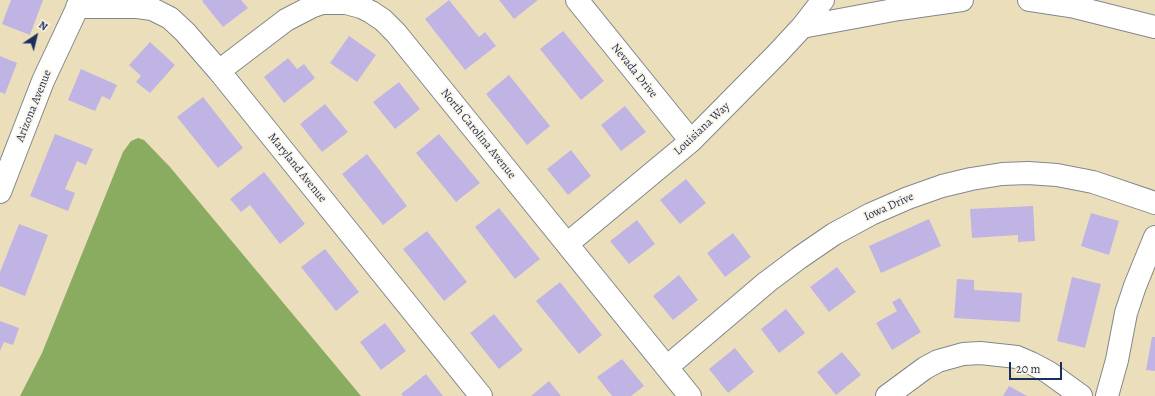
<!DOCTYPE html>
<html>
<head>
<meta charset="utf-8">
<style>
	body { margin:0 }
	#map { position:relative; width:1155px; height:396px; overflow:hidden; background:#ebdfbb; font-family:Alegreya,serif }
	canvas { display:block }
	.north { position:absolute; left:16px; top:16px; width:40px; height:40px; -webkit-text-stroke:3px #fcf5e5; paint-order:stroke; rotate:35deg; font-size:11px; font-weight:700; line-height:16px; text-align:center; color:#1b2f5e }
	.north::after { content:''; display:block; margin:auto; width:14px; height:18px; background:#1b2f5e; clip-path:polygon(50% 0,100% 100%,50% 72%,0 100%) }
	.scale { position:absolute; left:1009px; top:362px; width:53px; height:18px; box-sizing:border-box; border:2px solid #1b2f5e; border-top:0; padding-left:5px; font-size:12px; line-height:14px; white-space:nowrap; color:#1b2f5e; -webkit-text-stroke:3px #fcf5e5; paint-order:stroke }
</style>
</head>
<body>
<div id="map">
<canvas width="1155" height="396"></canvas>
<div class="north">N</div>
<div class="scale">20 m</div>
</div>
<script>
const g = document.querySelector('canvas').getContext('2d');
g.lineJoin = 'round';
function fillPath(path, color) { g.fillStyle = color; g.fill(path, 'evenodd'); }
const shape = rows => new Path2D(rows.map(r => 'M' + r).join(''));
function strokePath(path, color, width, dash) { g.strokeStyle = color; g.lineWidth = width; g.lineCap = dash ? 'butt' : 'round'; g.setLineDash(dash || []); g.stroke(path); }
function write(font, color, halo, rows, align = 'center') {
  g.font = font + ' Alegreya,serif'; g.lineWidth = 3.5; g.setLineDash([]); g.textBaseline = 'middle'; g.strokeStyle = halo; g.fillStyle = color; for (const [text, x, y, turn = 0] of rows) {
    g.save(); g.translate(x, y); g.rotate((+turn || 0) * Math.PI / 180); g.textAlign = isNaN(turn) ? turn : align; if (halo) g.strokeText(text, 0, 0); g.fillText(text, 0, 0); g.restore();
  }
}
fillPath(shape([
	[138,138,144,140,170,167,361,396,20,396,42,353,123,152,131,141]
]), '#8aac60');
fillPath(shape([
	[11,0,43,0,30,35,2,24],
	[203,0,241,0,248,8,223,27,202,1],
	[449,0,479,37,485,32,496,46,465,70,425,19],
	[499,0,538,0,514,19],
	[563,31,604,81,581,100,540,49],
	[349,36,376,55,357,82,330,63],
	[150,42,175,65,150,93,136,82,141,76,129,65],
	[0,56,17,63,5,94,0,92],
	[288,58,297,69,304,64,315,78,284,103,264,77],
	[81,69,117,85,110,100,102,96,95,111,68,100],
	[509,75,550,126,527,145,486,94],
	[399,82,420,109,395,129,373,102],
	[203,97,243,148,218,168,177,117],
	[325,104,348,132,322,152,300,124],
	[625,106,646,132,621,151,601,125],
	[55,134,93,149,86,165,77,161,65,189,75,193,68,211,30,196],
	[439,134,480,183,456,202,416,153],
	[571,150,591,176,568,195,547,169],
	[367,154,407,206,383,225,342,174],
	[264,172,305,224,280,244,250,205,241,212,230,199],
	[686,179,706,203,680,224,660,200],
	[1033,206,1035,241,1018,242,1018,235,972,238,970,209],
	[499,208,540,259,515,279,475,227],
	[1091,213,1119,221,1109,255,1081,246],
	[929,219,941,246,881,273,869,246],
	[637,220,655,244,629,264,610,241],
	[19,224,48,235,25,296,0,286,0,272],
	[427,231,467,282,444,301,403,249],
	[733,233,751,257,725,277,707,253],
	[325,249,359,292,336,311,301,267],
	[837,267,856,292,829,312,810,287],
	[679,275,698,300,673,320,653,296],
	[1072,277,1101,284,1085,348,1057,341],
	[957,279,974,280,974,290,1022,293,1020,322,954,318],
	[560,282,602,335,579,354,536,301],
	[900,298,921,332,892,350,876,323,897,311,892,302],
	[786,309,805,333,779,353,761,329],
	[494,314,523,350,499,369,470,333],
	[0,321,19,328,13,345,4,342,0,351],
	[385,323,406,351,381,370,360,342],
	[1152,337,1155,337,1155,371,1146,370],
	[735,348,754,372,728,393,709,369],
	[842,352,861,375,836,395,817,372],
	[622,359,644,386,631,396,612,396,597,377],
	[426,374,443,396,403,396,401,394],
	[549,381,561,396,531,396],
	[1009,386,1027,396,1003,396]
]), '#c0b4e5');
const minor = shape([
	[577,0,691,141],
	[1029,0,1075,7,1155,27],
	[77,7,137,7,152,9,170,18,185,32,219,71,481,396],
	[802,27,899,9,962,0],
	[219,71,286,20,311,7,322,3,346,3,361,7,371,12,383,20,396,33,690,396],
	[0,192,43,81,81,0],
	[567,244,691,141,777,54,802,27,823,0],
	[667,367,767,282,799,258,834,234,871,214,908,198,942,186,971,179,1002,174,1028,173,1057,175,1093,182,1155,203],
	[887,396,925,368,938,361,963,354,980,353,1017,357,1031,363,1048,372,1081,396],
	[1107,396,1117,360,1126,313,1135,286,1155,237]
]);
strokePath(minor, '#83878c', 24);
strokePath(minor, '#fff', 22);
write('12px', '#1b2f5e', '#fcf5e5', [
	["Nevada Drive",634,71,51],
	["Arizona Avenue",34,106,-68],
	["Louisiana Way",702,129,-43],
	["North Carolina Avenue",478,134,51],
	["Maryland Avenue",297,168,51],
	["Iowa Drive",889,207,-24]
]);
</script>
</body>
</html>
